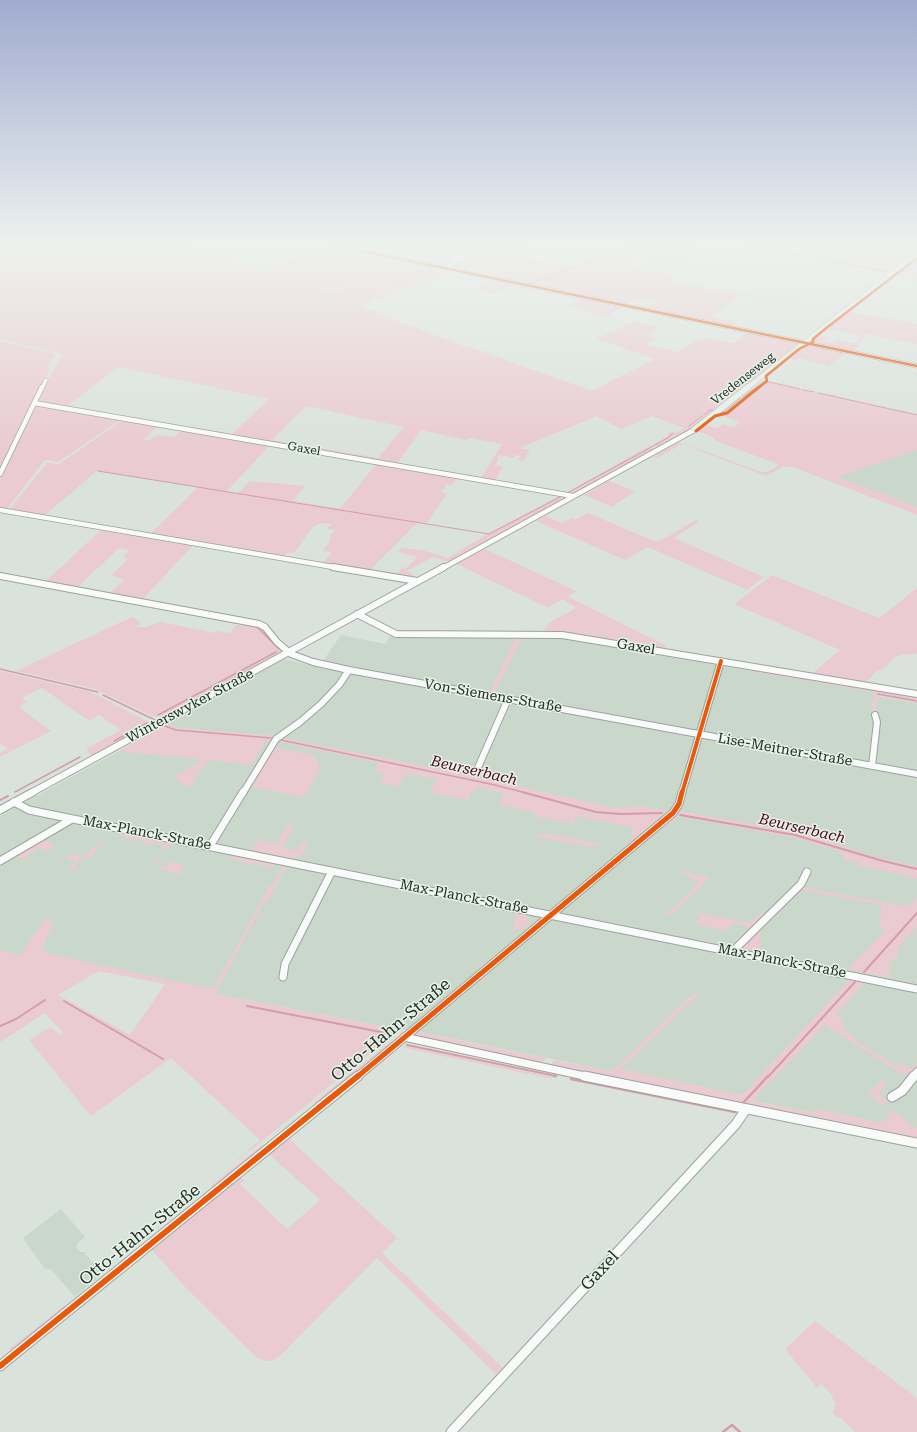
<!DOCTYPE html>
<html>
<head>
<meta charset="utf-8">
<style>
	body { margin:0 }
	canvas { display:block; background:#dae2dc }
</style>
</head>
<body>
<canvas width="917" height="1432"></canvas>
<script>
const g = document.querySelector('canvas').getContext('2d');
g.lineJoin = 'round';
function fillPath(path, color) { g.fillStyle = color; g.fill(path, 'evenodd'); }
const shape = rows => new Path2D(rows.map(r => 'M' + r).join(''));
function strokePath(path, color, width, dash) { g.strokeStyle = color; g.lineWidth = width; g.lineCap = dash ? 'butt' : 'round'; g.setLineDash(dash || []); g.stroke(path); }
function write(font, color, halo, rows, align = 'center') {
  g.font = font + ' "Roboto Serif",serif'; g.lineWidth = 3; g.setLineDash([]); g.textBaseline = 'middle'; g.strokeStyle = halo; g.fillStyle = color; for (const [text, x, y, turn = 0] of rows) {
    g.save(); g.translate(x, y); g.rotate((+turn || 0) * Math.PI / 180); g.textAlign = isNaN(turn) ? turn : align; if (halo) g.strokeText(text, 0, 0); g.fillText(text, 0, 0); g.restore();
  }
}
fillPath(shape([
	[917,450,917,507,837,477],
	[341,635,385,644,390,636,554,636,629,647,628,650,874,692,874,696,917,703,917,1132,882,1123,816,1109,812,1113,417,1031,403,1030,267,1004,0,951,0,816,121,750,266,741,274,736,179,728,166,724,284,659,339,672,342,667,323,661],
	[61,1209,85,1237,78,1243,76,1247,80,1252,87,1252,85,1254,103,1273,75,1297,51,1269,45,1269,23,1238]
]), '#c9d8cb');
fillPath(shape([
	[0,245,191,245,259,270,332,245,345,248,315,262,347,248,453,271,401,288,364,280,333,289,321,289,331,291,364,281,399,289,367,301,368,301,454,271,458,271,359,306,467,347,470,347,592,391,655,359,595,338,638,321,660,328,648,335,656,338,646,345,679,352,692,342,707,338,733,343,749,332,800,343,689,432,678,435,680,437,660,447,652,445,668,437,668,432,676,433,684,428,652,416,621,429,597,416,520,448,530,450,523,461,518,460,521,456,515,455,513,458,499,455,497,458,499,458,495,465,503,467,495,480,481,478,502,444,470,438,465,440,421,430,397,464,159,423,161,422,232,434,269,399,118,367,66,407,36,402,62,354,0,339],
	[306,406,404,427,378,458,272,440],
	[340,245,469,245,448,267],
	[472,245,539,245,508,255,574,266,626,245,701,245,685,264,669,262,663,265,635,261,629,266,676,275,671,282,843,311,741,295,710,317,737,322,731,327,646,309,656,301,652,300,636,298,627,305,450,269],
	[737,245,917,245,917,253,890,274],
	[917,255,917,277,898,274,850,312,917,324,917,344,867,334,853,352,807,342,817,335,829,337,825,341,833,343,836,340,856,343,862,336,826,328],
	[500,280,515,284,491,294,477,289],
	[584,298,623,306,605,318,568,305],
	[0,341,55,354,48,367,50,368,0,470],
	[810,345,845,353,829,366,800,358,796,361,789,358,801,349],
	[768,381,917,414,917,450,837,477,917,507,917,515,793,467,783,467,766,476,682,444,657,458,653,457,678,443,681,443,761,472,768,472,776,467,778,465,777,464,714,440,715,438,697,431,705,425,717,428,723,424,734,427,740,422,719,415,727,413],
	[35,404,120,420,58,462,45,460,6,510,0,509,0,478],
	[123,420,159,425,143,440,149,440,157,435,174,437,183,429,271,444,226,492,237,494,250,481,305,486,293,501,340,509,377,463,458,477,452,485,447,484,441,492,447,494,427,523,418,522,370,570,323,563,332,552,323,551,330,541,330,536,335,530,327,529,331,524,320,523,311,529,295,552,287,553,284,556,150,534,198,487,97,471,44,516,9,510,47,463,59,464],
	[649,446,655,449,573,494,566,493],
	[609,481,635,491,612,507,584,495],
	[561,495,569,496,449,562,433,557,407,571,413,574,412,579,395,576,403,567,405,569,417,557,398,552,401,548,422,550,448,558,489,533],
	[588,513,656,542,669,536,696,520,700,521,674,538,764,577,747,590,648,547,625,560,536,521,545,516,562,523,571,518,575,520],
	[103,528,195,543,142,600,109,594,124,580,111,575,128,559,123,557,129,550,119,548,78,587,45,582],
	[485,549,576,591,568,597,667,646,662,649,545,633,543,631,549,623,576,608,563,599,548,608,457,564],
	[772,575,879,618,917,588,917,654,900,655,895,657,886,667,876,672,864,684,810,675,840,650,734,604],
	[132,617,139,621,138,622,141,624,135,627,146,627,161,622,214,633,216,631,230,633,236,625,242,626,246,622,259,625,283,651,165,716,152,716,95,689,16,671],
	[517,635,523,635,494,694,489,694],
	[749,668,917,696,917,703,878,696,876,710,872,711,874,692,748,671],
	[0,671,91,692,152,724,93,756,88,753,87,748,121,730,99,715,89,721,42,688,22,698,27,702,19,707,51,731,0,757,0,753,8,749,0,743],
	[166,724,179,728,275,736,270,741,265,741,252,765,208,760,189,788,173,777,203,760,119,751],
	[282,738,460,773,615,808,642,806,666,810,662,816,630,841,633,827,576,816,574,824,534,816,535,812,499,805,503,793,477,787,475,791,471,791,468,800,430,793,436,779,406,774,399,786,380,782,385,773,375,771,378,763,278,741],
	[279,748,313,755,316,758,320,768,304,797,250,787,273,749],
	[679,811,794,832,821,839,879,858,917,866,917,879,891,872,859,866,859,863,844,860,844,855,839,853,840,851,795,838,679,816,664,828,663,825],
	[288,823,294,825,282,848,297,851,302,842,309,843,303,854,294,859,252,850,258,840,277,844],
	[121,833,170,842,171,844,168,849,162,848,163,845,152,843,150,846,146,845,147,842,135,840,133,842,131,842,133,839,119,835,116,837],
	[538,833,561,836,599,843,598,846,593,845,593,847,537,837],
	[42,839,55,846,47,852,38,848,24,859,11,856],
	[103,840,91,858,86,856,74,866,80,870,79,871,68,868,75,862,66,858,72,853,81,858],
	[233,855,273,862,274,865,271,870,269,870,271,867,261,865,258,868,259,865,250,863,248,866,247,865,248,863,231,859,228,862],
	[158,860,161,860,158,865,166,867,169,862,184,865,181,869,184,870,182,874,161,869,163,867,155,865],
	[283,864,286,866,278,882,269,899,266,899,215,994,402,1030,364,1058,225,1171,260,1140,171,1058,91,1116,29,1040,51,1027,59,1035,63,1033,45,1013,0,1042,0,951,20,955,45,918,54,920,43,947,44,951,47,953,183,983,214,988,268,888,267,888,268,885,272,886,282,868,280,866],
	[99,971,165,984,130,1035,58,995],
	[678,871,711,877,669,916,666,914,699,883],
	[804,887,903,906,909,905,917,897,917,927,898,947,897,960,893,959,893,962,889,962,890,978,848,969,885,931,880,928,881,905,801,890],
	[513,911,525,913,529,919,529,924,522,930,512,929,517,914,512,913],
	[697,913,750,923,750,919,756,919,756,914,761,915,761,913,764,914,750,928,736,923,732,925,726,931,694,924,700,918,697,916],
	[756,933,761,934,759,952,742,948],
	[833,976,866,982,835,1015,842,1019,845,1031,854,1037,853,1039,896,1066,898,1064,902,1064,912,1069,917,1063,917,1068,913,1073,902,1074,825,1025,752,1101,812,1113,816,1109,882,1123,892,1110,917,1129,917,1141,553,1067,552,1064,553,1060,612,1071,695,992,698,995,620,1069,742,1095,850,979],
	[417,1031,462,1041,546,1058,544,1061,538,1062,416,1038,414,1035],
	[390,1042,391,1043,363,1065,316,1105,313,1103],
	[406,1046,553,1077,552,1079,405,1048],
	[882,1080,887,1083,878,1093,887,1100,883,1105,868,1095],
	[287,1137,397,1238,382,1253,502,1367,496,1374,377,1258,281,1355,273,1361,266,1361,256,1357,188,1290,151,1249,239,1177,245,1180,240,1184,287,1229,320,1200,271,1156,270,1151],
	[261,1146,263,1147,213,1188,211,1186],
	[73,1301,11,1351,9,1349,64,1306],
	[815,1321,917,1398,917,1432,855,1432,840,1417,836,1417,833,1413,836,1404,832,1398,833,1396,821,1384,817,1388,785,1349]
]), '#eacbd2');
strokePath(shape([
	[740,245,887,272],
	[578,266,629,245],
	[895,273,900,273,912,264,917,263],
	[530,284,574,267],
	[769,382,800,389],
	[803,390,814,392],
	[818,393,917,415],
	[743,397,765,381],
	[720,412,724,412,741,398],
	[704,415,710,410,715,411],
	[689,426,702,416],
	[98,471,489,534,562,496],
	[567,493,648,449,669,437,673,433]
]), '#d59dac', 1);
strokePath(shape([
	[256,626,279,649],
	[0,669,98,692],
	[878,694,917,701],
	[103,695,155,720],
	[158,715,276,652],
	[165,726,176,730,271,738],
	[281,740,495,785,526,793],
	[114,741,147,723],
	[15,792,80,757]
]), '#d59dac', 1.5);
strokePath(shape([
	[522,792,596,812,620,814,662,813],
	[0,800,8,796],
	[680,815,795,835,883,861,917,869],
	[864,972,917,913],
	[64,1001,163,1059],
	[247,1006,391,1034],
	[0,1026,16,1019,45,1000],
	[407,1045,556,1076],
	[768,1077,855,982]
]), '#d59dac', 2);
strokePath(shape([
	[554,1076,556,1076],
	[571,1079,735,1112],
	[743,1103,768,1076],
	[723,1432,732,1425,740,1432]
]), '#d59dac', 2.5);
const minorFar4 = shape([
	[333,245,917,366],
	[447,269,470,245],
	[42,388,46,380]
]);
const minorFar3 = shape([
	[34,403,573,496],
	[0,474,42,387],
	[0,510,339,568],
	[443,568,694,430]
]);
const minorFar2 = shape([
	[333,567,417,581],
	[0,576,259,624,265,627,277,642,291,654,313,662,349,670,917,774],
	[357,614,396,634,562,635,917,694],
	[872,766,877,722,875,715],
	[476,772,508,699],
	[31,793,444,567],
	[243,793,276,739,300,722,321,704,339,685,349,670],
	[682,793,721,661]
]);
const minorFar1 = shape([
	[14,802,29,810,53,815,917,989],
	[0,810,33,792],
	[210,846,243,792],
	[0,861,72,819],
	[733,951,801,884,807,872],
	[283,977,285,964,332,871],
	[404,1037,589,1077],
	[357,1077,673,813,679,804,682,792],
	[913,1077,917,1072]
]);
const minor = shape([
	[584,1076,917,1143],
	[892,1097,902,1091,914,1076],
	[0,1366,358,1076],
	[451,1432,736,1124,746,1109]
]);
const majorFar1 = shape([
	[747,388,917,254]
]);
const major = shape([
	[694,430,748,387]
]);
strokePath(minorFar4, '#9ca29d', 4.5);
strokePath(minorFar3, '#9ca29d', 6);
strokePath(minorFar2, '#9ca29d', 8);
strokePath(minorFar1, '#9ca29d', 9);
strokePath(minor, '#9ca29d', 11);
strokePath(majorFar1, '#babebb', 5.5);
strokePath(major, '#babebb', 7);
strokePath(minorFar4, '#f9fbfa', 3.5);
strokePath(minorFar3, '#f9fbfa', 4.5);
strokePath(minorFar2, '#f9fbfa', 6);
strokePath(minorFar1, '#f9fbfa', 7);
strokePath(minor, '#f9fbfa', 9);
strokePath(majorFar1, '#e7f0e9', 4.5);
strokePath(major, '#e7f0e9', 5.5);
strokePath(shape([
	[333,245,917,366],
	[758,388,767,381,766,376,799,349,813,342,813,339,825,329,917,258]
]), '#e8590c', 2.5);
strokePath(shape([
	[696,431,715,416,727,413,759,387]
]), '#e8590c', 3);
strokePath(shape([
	[682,793,721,661]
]), '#e8590c', 4);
strokePath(shape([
	[357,1077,673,813,679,804,682,792]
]), '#e8590c', 5);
strokePath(shape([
	[0,1366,358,1076]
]), '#e8590c', 6);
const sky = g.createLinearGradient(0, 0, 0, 445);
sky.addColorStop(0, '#a0abd0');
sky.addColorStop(0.55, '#eef2ef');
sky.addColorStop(1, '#eef2ef00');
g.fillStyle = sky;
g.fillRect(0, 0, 917, 445);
write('12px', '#262b26', '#e5f4e6', [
	["Vredenseweg",743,379,-38],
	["Gaxel",304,449,10]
]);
write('14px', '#262b26', '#e5f4e6', [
	["Gaxel",636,647,10],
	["Von-Siemens-Straße",493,696,10],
	["Winterswyker Straße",190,706,-28],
	["Lise-Meitner-Straße",785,750,10],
	["Max-Planck-Straße",147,833,11],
	["Max-Planck-Straße",464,897,11],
	["Max-Planck-Straße",782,961,11]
]);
write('italic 15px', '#500325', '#e5f4e6', [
	["Beurserbach",474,771,13],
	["Beurserbach",802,829,13]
]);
write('17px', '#262b26', '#e5f4e6', [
	["Otto-Hahn-Straße",391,1030,-40],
	["Otto-Hahn-Straße",140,1235,-39],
	["Gaxel",600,1271,-47]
]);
</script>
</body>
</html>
